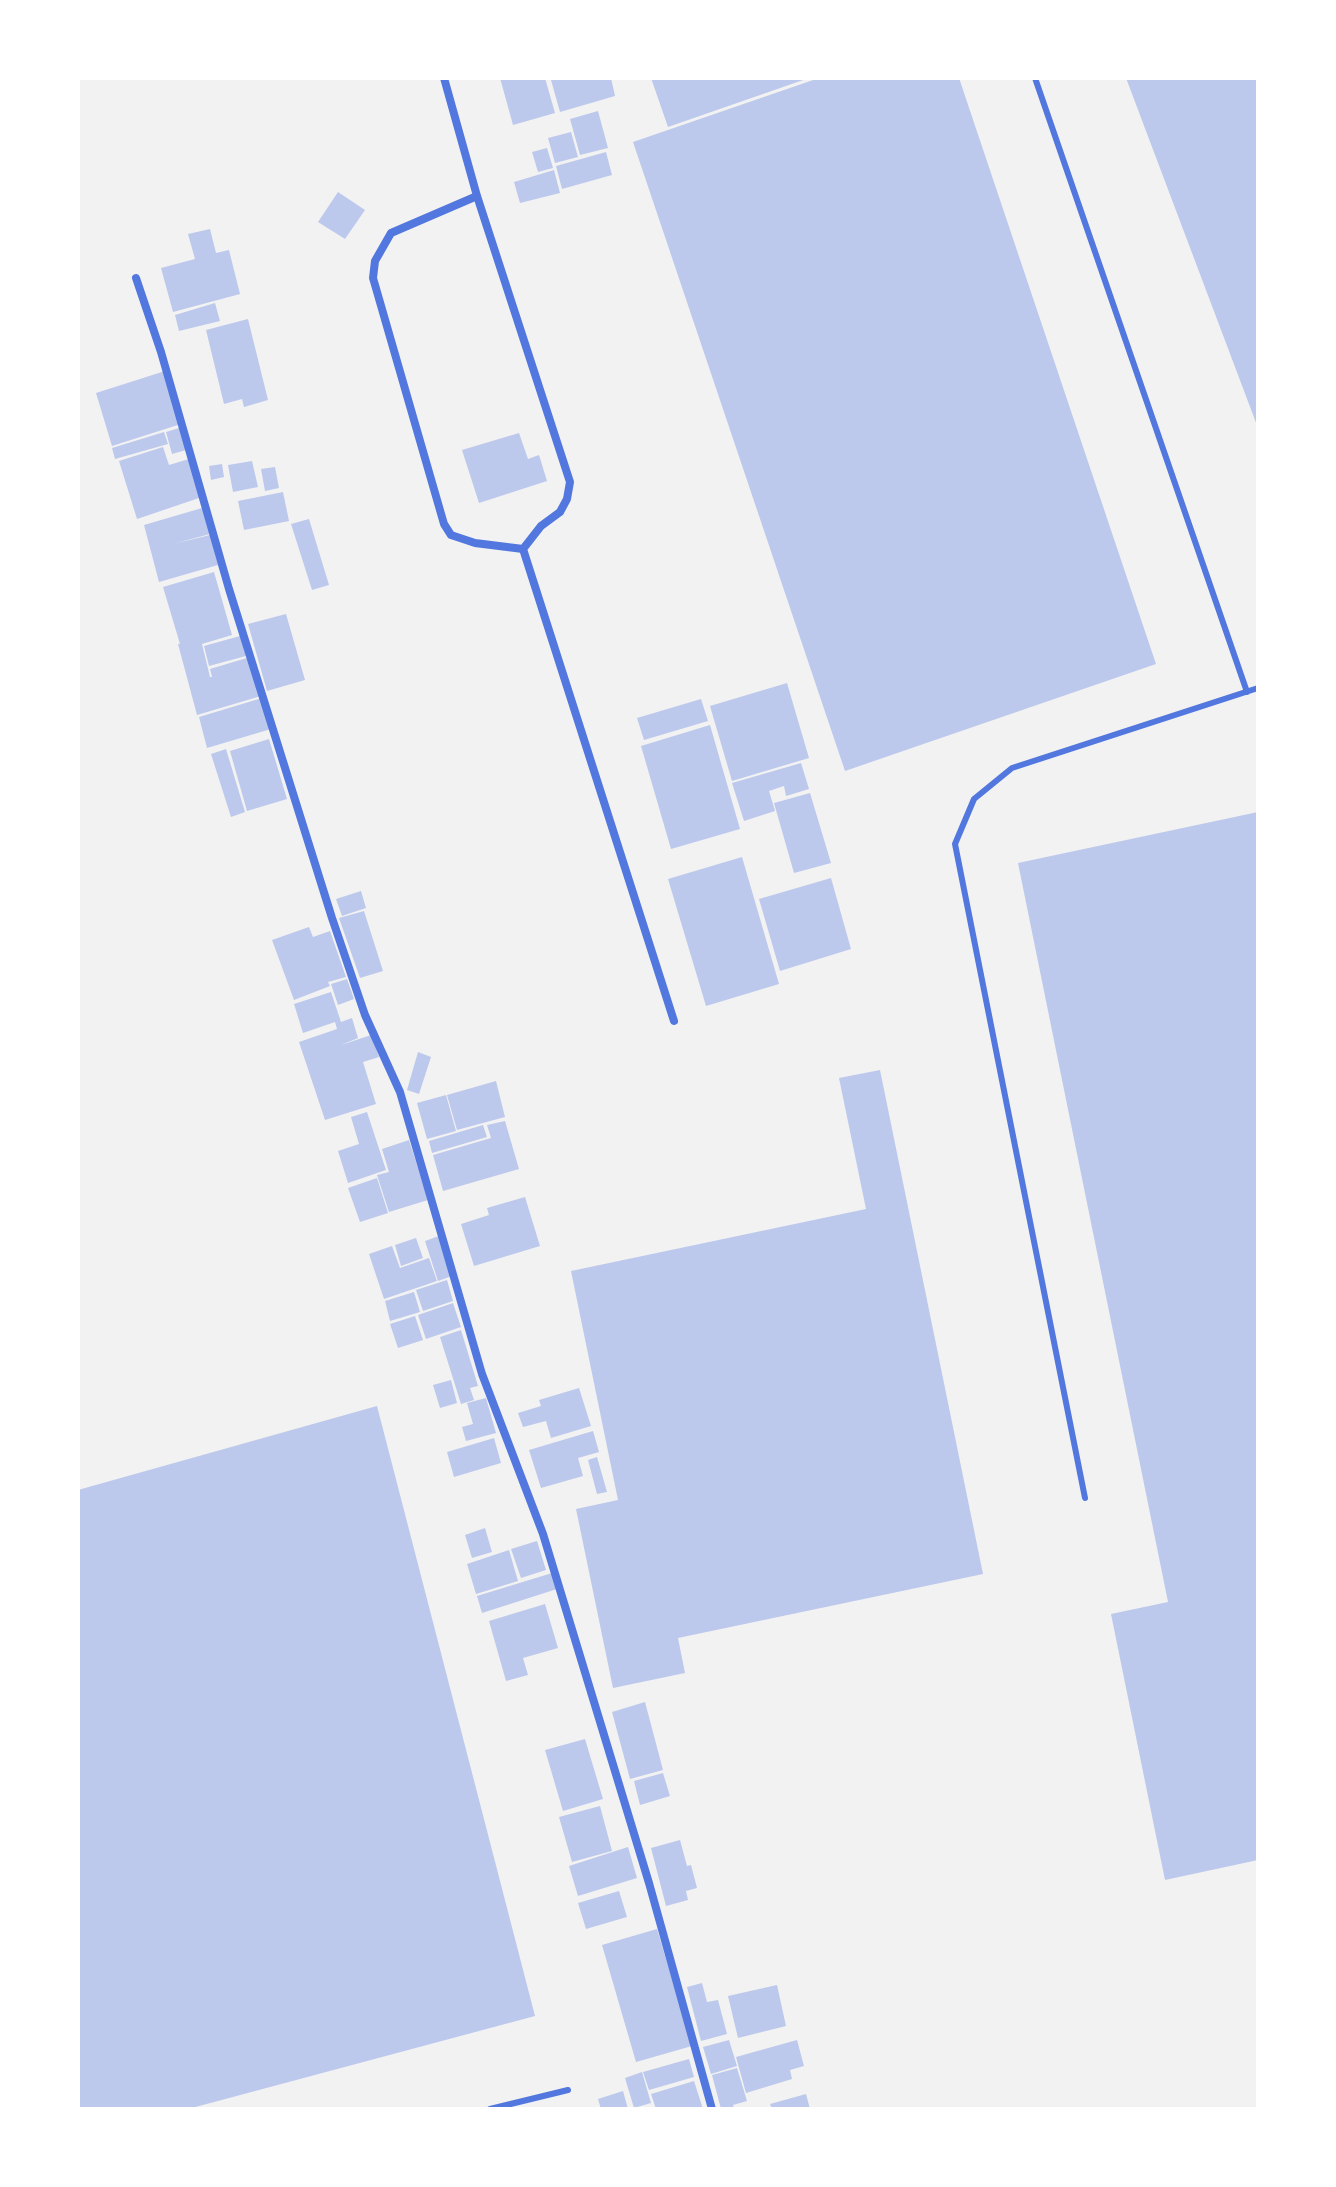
<!DOCTYPE html>
<html>
<head>
<meta charset="utf-8">
<style>
	body { margin:0 }
	#map { position:relative; width:1336px; height:2187px; overflow:hidden; background:#f2f2f2; font-family:Signika,sans-serif }
	canvas { display:block }
	.frame { position:absolute; inset:0; border:80px solid #fff; pointer-events:none }
</style>
</head>
<body>
<div id="map">
<canvas width="1336" height="2187"></canvas>
<div class="frame"></div>
</div>
<script>
const g = document.querySelector('canvas').getContext('2d');
g.lineJoin = 'round';
function fillPath(path, color) { g.fillStyle = color; g.fill(path, 'evenodd'); }
const shape = rows => new Path2D(rows.map(r => 'M' + r).join(''));
function strokePath(path, color, width, dash) { g.strokeStyle = color; g.lineWidth = width; g.lineCap = dash ? 'butt' : 'round'; g.setLineDash(dash || []); g.stroke(path); }
fillPath(shape([
	[500,78,545,78,555,113,513,125],
	[558,78,611,78,615,96,560,112,551,80],
	[651,78,809,78,668,127],
	[819,78,959,78,1156,664,845,771,633,142],
	[1126,78,1258,78,1258,428],
	[598,111,608,148,580,155,570,119],
	[571,132,578,157,555,163,548,138],
	[547,148,553,168,538,172,532,152],
	[606,152,612,175,562,189,556,166],
	[554,170,560,193,520,203,514,182],
	[338,192,365,210,345,239,318,222],
	[210,229,216,253,229,250,240,294,173,312,161,268,195,259,188,234],
	[215,303,220,321,179,331,175,315],
	[248,319,268,400,244,407,242,399,224,404,206,330],
	[165,371,181,424,112,446,96,393],
	[179,428,186,450,172,454,166,432],
	[164,432,168,444,115,459,112,448],
	[519,433,528,459,539,455,547,481,479,503,462,450],
	[163,447,169,465,189,459,202,497,137,519,119,461],
	[252,461,258,487,233,492,228,465],
	[222,464,224,477,211,480,209,466],
	[275,467,279,488,265,491,261,469],
	[283,492,289,521,244,530,238,501],
	[202,508,210,534,173,544,210,535,218,565,159,582,144,525],
	[309,519,329,585,312,590,291,524],
	[214,572,232,635,202,644,210,677,212,677,210,669,250,657,261,696,197,715,178,644,180,644,163,587],
	[286,614,305,680,267,691,248,624],
	[240,636,246,656,209,666,204,646],
	[787,683,809,758,732,781,710,706],
	[262,698,271,729,207,748,199,717],
	[701,699,708,721,644,740,637,718],
	[710,725,740,829,671,849,641,746],
	[269,739,287,799,247,811,230,751],
	[226,749,245,812,231,817,211,754],
	[801,763,809,789,786,796,784,786,769,791,775,811,744,821,732,783],
	[810,793,831,863,794,873,774,803],
	[1258,812,1258,1860,1165,1880,1111,1614,1168,1602,1018,863],
	[742,857,779,984,706,1006,668,879],
	[831,878,851,949,780,971,759,899],
	[361,891,366,908,342,916,336,899],
	[364,911,383,971,360,978,339,918],
	[309,927,313,937,330,931,346,977,328,982,330,986,294,1000,272,940],
	[347,979,354,999,338,1005,331,984],
	[331,992,341,1022,352,1018,358,1038,341,1045,371,1035,379,1057,363,1062,376,1104,325,1120,299,1042,337,1029,335,1022,303,1033,294,1004],
	[418,1052,431,1057,419,1094,407,1090],
	[880,1070,983,1574,678,1638,685,1673,613,1688,576,1509,618,1500,571,1271,866,1209,839,1078],
	[496,1081,505,1117,457,1130,447,1095],
	[446,1095,456,1131,427,1139,417,1103],
	[367,1112,386,1170,348,1183,338,1151,359,1144,351,1117],
	[505,1121,519,1169,443,1191,433,1155,491,1138,487,1125],
	[483,1125,487,1137,432,1153,429,1141],
	[409,1140,428,1200,389,1212,377,1175,389,1172,382,1149],
	[377,1178,388,1213,360,1222,348,1188],
	[525,1197,540,1246,474,1266,461,1224,489,1215,487,1208],
	[439,1236,452,1276,438,1281,425,1241],
	[416,1238,423,1258,401,1266,395,1245],
	[392,1246,400,1268,429,1258,437,1281,384,1299,369,1254],
	[447,1280,453,1301,423,1311,416,1290],
	[414,1292,420,1312,390,1321,385,1301],
	[453,1303,461,1327,426,1339,418,1315],
	[415,1316,423,1340,398,1348,390,1324],
	[461,1330,478,1386,470,1388,474,1400,461,1404,440,1337],
	[451,1380,457,1403,440,1408,433,1385],
	[579,1388,591,1426,551,1438,546,1421,523,1427,518,1413,541,1406,539,1400],
	[486,1398,496,1433,466,1441,462,1427,473,1424,467,1403],
	[377,1406,535,2016,188,2109,78,2109,78,1490],
	[593,1431,599,1452,578,1458,583,1476,541,1488,529,1450],
	[494,1438,501,1463,454,1477,447,1452],
	[597,1457,607,1492,597,1494,588,1460],
	[485,1528,492,1552,472,1558,465,1535],
	[537,1541,546,1570,521,1578,511,1549],
	[509,1550,518,1581,476,1594,467,1564],
	[552,1573,557,1589,482,1613,477,1596],
	[545,1604,558,1648,523,1658,528,1675,506,1681,489,1621],
	[645,1702,663,1770,630,1779,612,1712],
	[585,1739,603,1799,563,1811,545,1750],
	[663,1773,670,1796,640,1805,634,1781],
	[600,1806,612,1851,572,1862,559,1817],
	[680,1840,687,1866,691,1865,697,1888,686,1891,688,1900,666,1906,651,1848],
	[628,1847,637,1878,578,1896,569,1866],
	[619,1891,627,1917,586,1929,578,1903],
	[657,1929,692,2046,636,2062,602,1945],
	[702,1983,707,2002,718,2000,727,2034,701,2041,687,1987],
	[777,1985,786,2026,738,2038,728,1996],
	[729,2040,737,2066,711,2074,703,2047],
	[797,2040,804,2066,790,2070,792,2079,746,2093,736,2057],
	[689,2059,694,2077,649,2090,643,2072],
	[737,2068,747,2101,733,2105,734,2109,721,2109,712,2075],
	[642,2072,651,2103,634,2108,625,2078],
	[694,2081,703,2109,656,2109,651,2094],
	[623,2091,628,2109,601,2109,598,2099],
	[806,2094,810,2109,772,2109,770,2104]
]), '#bdc9ec');
strokePath(shape([
	[1035,78,1247,692],
	[1085,1498,955,844,974,799,1012,768,1258,688],
	[490,2109,568,2090]
]), '#5277de', 6);
strokePath(shape([
	[444,78,477,196,570,482,567,499,560,512,541,526,523,549],
	[477,196,391,233,375,261,373,278,444,524,451,535,475,543,523,549],
	[136,278,161,352,229,589,332,918,365,1015,400,1092,482,1374,543,1534,649,1883,712,2109],
	[523,549,674,1021]
]), '#5277de', 8);
</script>
</body>
</html>
